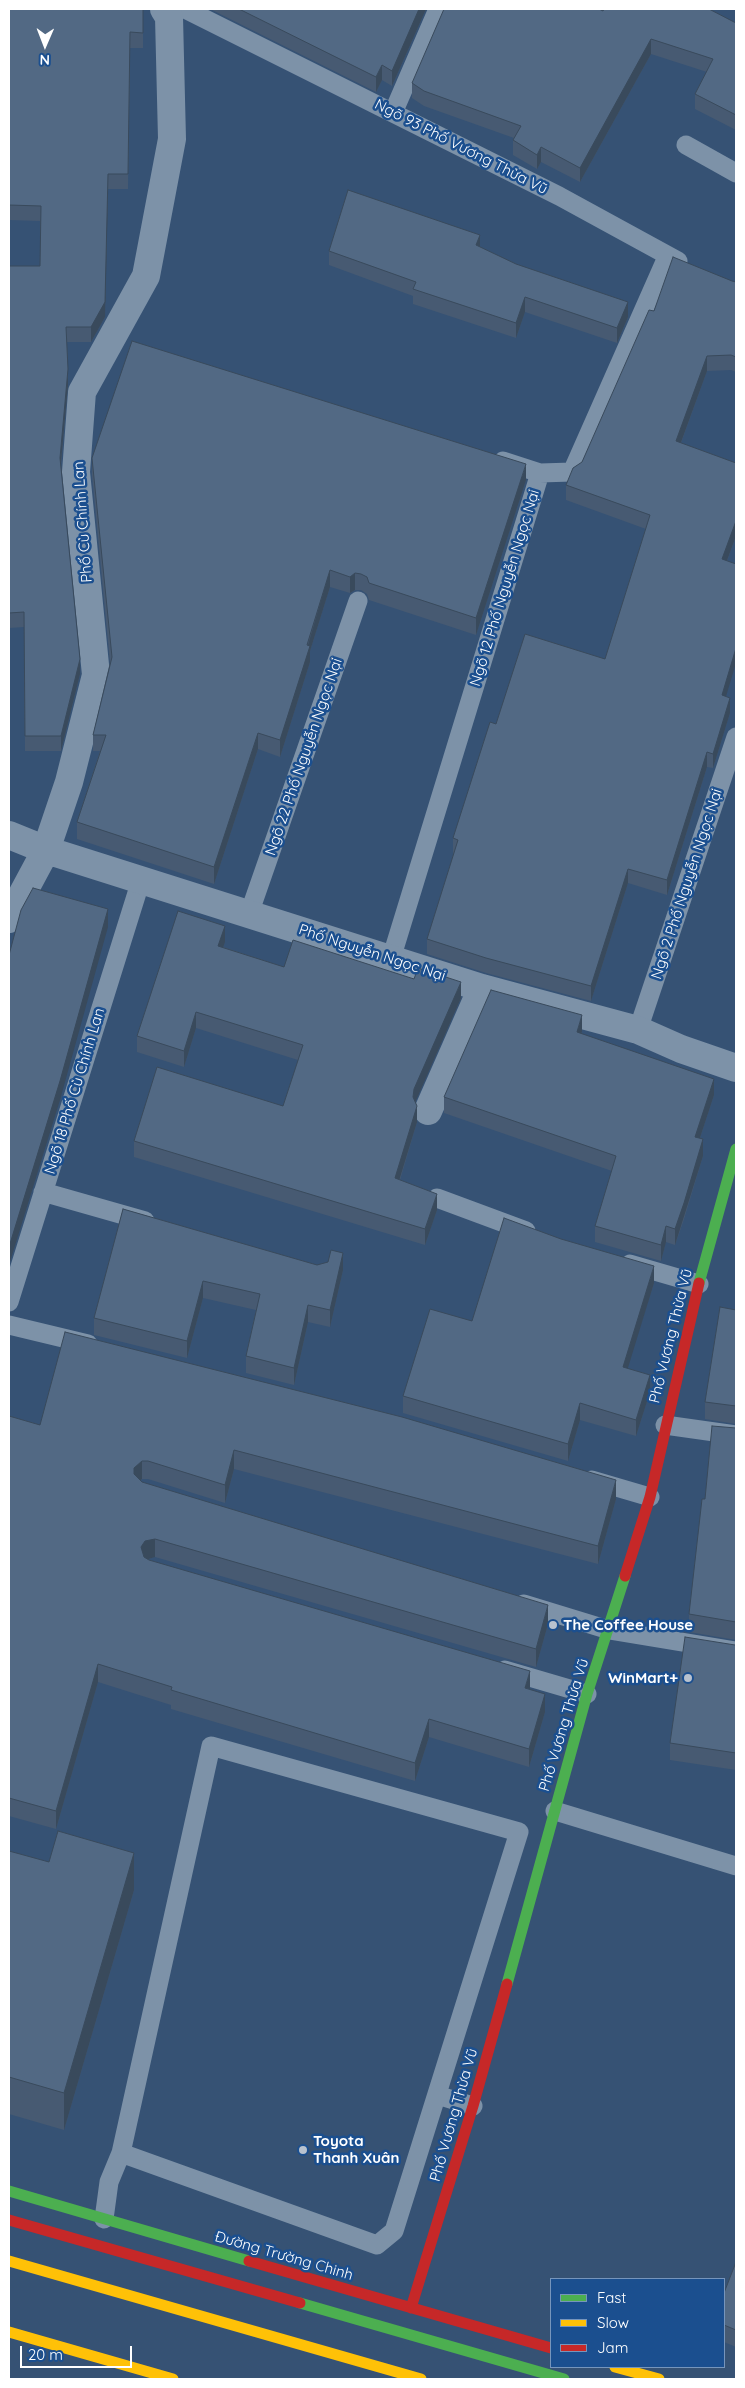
<!DOCTYPE html>
<html>
<head>
<meta charset="utf-8">
<style>
	body { margin:0 }
	#map { position:relative; width:745px; height:2388px; overflow:hidden; background:#365274; font-family:Quicksand,sans-serif }
	canvas { display:block }
	.frame { position:absolute; inset:0; border:10px solid #fff; pointer-events:none }
	.legend { position:absolute; left:550px; top:2278px; width:175px; height:90px; box-sizing:border-box; background:#1b4f8f; border:1px solid #7695bc; margin:0; padding:6px 9px; list-style:none; font-size:15px; color:#fff }
	.legend li { display:flex; align-items:center; gap:10px; height:25px }
	.legend b { width:25px; border:1px solid #7695bc }
	.north { position:absolute; left:20px; top:20px; width:50px; height:50px; -webkit-text-stroke:4px #1b4f8f; paint-order:stroke; rotate:181deg; font-size:14px; font-weight:700; line-height:20px; text-align:center; color:#fff }
	.north::after { content:''; display:block; margin:auto; width:18px; height:22px; background:#fff; clip-path:polygon(50% 0,100% 100%,50% 72%,0 100%) }
	.scale { position:absolute; left:20px; top:2346px; width:112px; height:22px; box-sizing:border-box; border:2px solid #fff; border-top:0; padding-left:6px; font-size:15px; line-height:18px; white-space:nowrap; color:#fff; -webkit-text-stroke:4px #1b4f8f; paint-order:stroke }
</style>
</head>
<body>
<div id="map">
<canvas width="745" height="2388"></canvas>
<div class="frame"></div>
<ul class="legend">
<li><b style="height:6px;background:#4caf50"></b>Fast</li>
<li><b style="height:6px;background:#ffc107"></b>Slow</li>
<li><b style="height:6px;background:#c62828"></b>Jam</li>
</ul>
<div class="north">N</div>
<div class="scale">20 m</div>
</div>
<script>
const g = document.querySelector('canvas').getContext('2d');
g.lineJoin = 'round';
const shape = rows => new Path2D(rows.map(r => 'M' + r).join(''));
function strokePath(path, color, width, dash) { g.strokeStyle = color; g.lineWidth = width; g.lineCap = dash ? 'butt' : 'round'; g.setLineDash(dash || []); g.stroke(path); }
function fillPath(path, color) { g.fillStyle = color; g.fill(path, 'evenodd'); }
function write(font, color, halo, rows, align = 'center') {
  g.font = font + ' Quicksand,sans-serif'; g.lineWidth = 5; g.setLineDash([]); g.textBaseline = 'middle'; g.strokeStyle = halo; g.fillStyle = color; for (const [text, x, y, turn = 0] of rows) {
    g.save(); g.translate(x, y); g.rotate((+turn || 0) * Math.PI / 180); g.textAlign = isNaN(turn) ? turn : align; if (halo) g.strokeText(text, 0, 0); g.fillText(text, 0, 0); g.restore();
  }
}
strokePath(shape([
	[185,9,559,196,678,261],
	[393,113,438,9],
	[686,145,736,173],
	[503,461,540,473,572,472,667,257],
	[249,914,358,601],
	[391,959,540,473],
	[638,1030,736,737],
	[43,1192,145,1221],
	[437,1198,526,1231],
	[630,1264,699,1284],
	[9,1302,141,880],
	[9,1325,88,1344],
	[665,1425,736,1435],
	[592,1480,650,1497],
	[524,1604,609,1630,736,1651],
	[505,1670,587,1694],
	[555,1811,736,1866],
	[437,2095,473,2106],
	[104,2219,109,2182,121,2153,211,1746,519,1832,394,2231,377,2245,121,2153]
]), '#7d92a8', 19);
strokePath(shape([
	[9,835,46,850,482,988,638,1030,681,1049,736,1068],
	[9,919,46,850,69,782,96,675,76,472,82,392,146,276,172,139,169,17,164,9],
	[428,1111,482,988]
]), '#7d92a8', 28);
strokePath(shape([
	[699,1283,736,1149],
	[507,1984,587,1694,625,1576],
	[9,2191,249,2261],
	[300,2303,564,2379]
]), '#4caf50', 11);
strokePath(shape([
	[9,2261,421,2379],
	[9,2332,173,2379],
	[615,2367,659,2379]
]), '#ffc107', 11);
strokePath(shape([
	[625,1576,650,1497,699,1283],
	[9,2220,300,2303],
	[249,2261,551,2348],
	[411,2308,473,2106,507,1984]
]), '#c62828', 11);
fillPath(shape([
	[9,9,143,9,143,48,130,48,128,189,108,189,105,317,91,342,67,342,68,385,61,465,80,674,61,751,25,751,24,627,9,628,9,266,40,266,40,221,9,220],
	[210,9,426,9,392,86,382,80,376,92],
	[603,11,736,23,736,130,695,109,695,94,707,72,651,54,580,182,541,162,537,169,513,155,513,140,514,138,424,106,412,98,412,83],
	[480,247,628,317,617,343,525,312,516,338,413,304,413,296,329,265,329,251],
	[732,281,736,282,736,372,731,370,707,371,681,443,736,463,736,536,727,561,726,696,730,713,713,768,707,767,667,895,628,883,591,1001,486,973,427,954,427,939,454,853,453,853,453,838,496,724,605,659,646,529,566,500,566,485,582,462,654,311],
	[92,458,526,480,476,635,369,600,367,594,361,590,355,590,350,593,330,587,310,651,310,662,280,757,258,749,214,884,77,839,77,822,100,751,93,751,93,735,110,662,92,475],
	[225,942,223,947,284,967,461,998,415,1102,417,1122,400,1180,437,1210,425,1245,134,1157,134,1141,283,1106,298,1060,196,1028,184,1067,137,1052,137,1036],
	[582,1031,581,1034,714,1095,700,1138,703,1156,684,1219,675,1245,666,1242,661,1261,595,1242,595,1226,612,1171,444,1113,444,1097],
	[123,1209,317,1265,343,1270,330,1327,308,1322,294,1385,246,1373,246,1356,256,1310,203,1298,187,1358,94,1335,94,1318],
	[654,1283,627,1368,650,1392,636,1436,580,1420,568,1461,403,1413,403,1396,472,1321],
	[736,1310,736,1424,705,1419,705,1402],
	[9,1416,40,1425,616,1499,598,1564,234,1469,225,1503,148,1479,142,1479,140,1481,142,1482,548,1624,536,1667,155,1557,147,1559,530,1689,545,1712,529,1767,429,1737,415,1781,171,1709,171,1705,98,1682,56,1829,9,1816],
	[736,1428,736,1640,689,1632,689,1614,705,1499],
	[736,1644,736,1770,670,1760,670,1743,735,1645],
	[9,1851,134,1890,64,2130,9,2114],
	[736,2262,736,2347,724,2342,724,2293]
]), '#475a72');
fillPath(shape([
	[419,9,426,9,392,86,392,71],
	[651,39,651,54,580,182,580,168],
	[382,65,382,80,376,92,376,77],
	[541,147,541,162,537,169,537,155],
	[108,189,105,317,91,342,91,327],
	[480,235,480,249,476,245],
	[525,297,525,312,516,338,516,323],
	[628,302,628,317,617,343,617,328],
	[707,356,707,371,676,456,676,441],
	[68,369,68,385,60,473,60,458],
	[526,464,526,480,476,635,476,618],
	[736,521,736,536,722,574,722,559],
	[330,570,330,587,310,651,310,662,280,757,280,740],
	[355,573,355,590,350,593,350,577],
	[736,648,736,663,722,710,722,695],
	[80,659,80,674,61,751,61,736],
	[730,698,730,713,713,768,713,754],
	[258,733,258,749,214,884,214,867],
	[707,752,707,767,667,895,667,880],
	[628,869,628,883,591,1001,591,986],
	[108,909,108,927,60,1100,9,1265,9,1247],
	[225,926,225,942,218,962,218,946],
	[461,982,461,998,414,1105,413,1097,414,1089],
	[196,1012,196,1028,184,1067,184,1051],
	[582,1015,582,1031,577,1049,577,1032],
	[714,1079,714,1095,695,1153,695,1137],
	[417,1106,417,1122,395,1194,395,1178],
	[703,1139,703,1156,675,1245,675,1229],
	[437,1194,437,1210,425,1245,425,1229],
	[666,1226,666,1242,661,1261,661,1245],
	[343,1253,343,1270,330,1327,330,1310],
	[654,1266,654,1283,623,1384,623,1367],
	[203,1281,203,1298,187,1358,187,1341],
	[308,1305,308,1322,294,1385,294,1368],
	[650,1375,650,1392,636,1436,636,1420],
	[580,1403,580,1420,568,1461,568,1444],
	[234,1450,234,1469,225,1503,225,1485],
	[142,1461,142,1479,134,1486,134,1468],
	[616,1480,616,1499,598,1564,598,1546],
	[155,1539,155,1557,145,1560,141,1547,145,1541],
	[548,1605,548,1624,536,1667,536,1649],
	[98,1664,98,1682,56,1829,56,1811],
	[530,1671,530,1689,525,1688],
	[545,1694,545,1712,529,1767,529,1749],
	[429,1719,429,1737,415,1781,415,1763],
	[134,1853,134,1890,64,2130,64,2093]
]), '#394a5c');
const building = shape([
	[9,9,143,9,143,33,130,32,128,174,108,174,105,302,91,327,66,327,68,369,60,458,80,659,61,736,25,736,24,612,9,613,9,266,40,266,41,206,9,205,9,9],
	[239,9,419,9,392,71,382,65,376,77,239,9],
	[444,9,599,9,603,11,604,9,709,9,736,23,736,115,695,94,713,59,651,39,580,168,541,147,537,155,513,140,521,126,424,91,412,83,444,9],
	[348,190,480,235,476,245,516,264,628,302,617,328,525,297,516,323,413,289,416,282,329,251,348,190],
	[673,257,732,281,736,282,736,357,731,355,707,356,676,441,736,463,736,521,722,559,736,564,736,648,722,695,730,698,713,754,707,752,667,880,628,869,591,986,486,958,427,939,458,840,453,838,490,722,496,724,525,634,605,659,650,515,566,485,573,468,582,462,649,310,654,311,673,257],
	[132,341,526,464,476,618,369,583,367,577,361,574,355,573,350,577,330,570,307,645,310,646,280,740,258,733,214,867,77,822,106,735,93,735,112,657,92,458,132,341],
	[33,888,108,909,60,1081,9,1247,9,955,21,910,33,888],
	[178,911,225,926,218,946,284,967,293,940,414,979,418,968,461,982,414,1089,413,1097,417,1106,395,1178,437,1194,425,1229,134,1141,157,1067,283,1106,303,1045,196,1012,184,1051,137,1036,178,911],
	[491,990,582,1015,577,1032,714,1079,695,1137,703,1139,684,1203,675,1229,666,1226,661,1245,595,1226,616,1156,444,1097,491,990],
	[123,1209,317,1265,328,1262,331,1250,343,1253,330,1310,308,1305,294,1368,246,1356,260,1294,203,1281,187,1341,94,1318,123,1209],
	[504,1218,561,1239,654,1266,623,1367,650,1375,636,1420,580,1403,568,1444,403,1396,430,1309,472,1321,504,1218],
	[720,1307,736,1310,736,1406,705,1402,720,1307],
	[65,1332,402,1417,616,1480,598,1546,234,1450,225,1485,148,1461,142,1461,134,1468,134,1474,142,1482,548,1605,536,1649,155,1539,145,1541,141,1547,144,1557,149,1560,530,1671,525,1688,545,1694,529,1749,429,1719,415,1763,171,1690,172,1687,98,1664,56,1811,9,1798,9,1416,40,1425,65,1332],
	[712,1426,736,1428,736,1622,689,1614,702,1499,705,1499,712,1426],
	[685,1637,735,1645,736,1644,736,1753,670,1743,685,1637],
	[58,1831,134,1853,64,2093,9,2077,9,1851,49,1862,58,1831],
	[736,2262,736,2330,724,2325,724,2293,736,2262]
]);
fillPath(building, '#526984');
strokePath(building, '#394a5c', 1);
for (const [x, y, r, color] of [
	[553,1625,5,"#b9c2ce"],
	[688,1678,5,"#b9c2ce"],
	[303,2150,5,"#b9c2ce"]
]) { const dot = new Path2D(); dot.arc(x, y, r, 0, 2 * Math.PI); g.fillStyle = color; g.fill(dot); strokePath(dot, '#1b4f8f', 2); }
write('15px', '#fff', '#1b4f8f', [
	["Ngõ 93 Phố Vương Thừa Vũ",461,147,27],
	["Phố Cù Chính Lan",83,522,-94],
	["Ngõ 12 Phố Nguyễn Ngọc Nại",505,588,-73],
	["Ngõ 22 Phố Nguyễn Ngọc Nại",304,757,-71],
	["Ngõ 2 Phố Nguyễn Ngọc Nại",687,884,-72],
	["Phố Nguyễn Ngọc Nại",372,953,18],
	["Ngõ 18 Phố Cù Chính Lan",75,1091,-73],
	["Phố Vương Thừa Vũ",671,1336,-76],
	["Phố Vương Thừa Vũ",564,1725,-73],
	["Phố Vương Thừa Vũ",454,2115,-74],
	["Đường Trường Chinh",284,2256,16]
]);
write('bold 15px', '#fff', '#1b4f8f', [
	["The Coffee House",563,1625],
	["WinMart+",678,1678,"right"],
	["Toyota",313,2141],
	["Thanh Xuân",313,2158]
], 'left');
</script>
</body>
</html>
